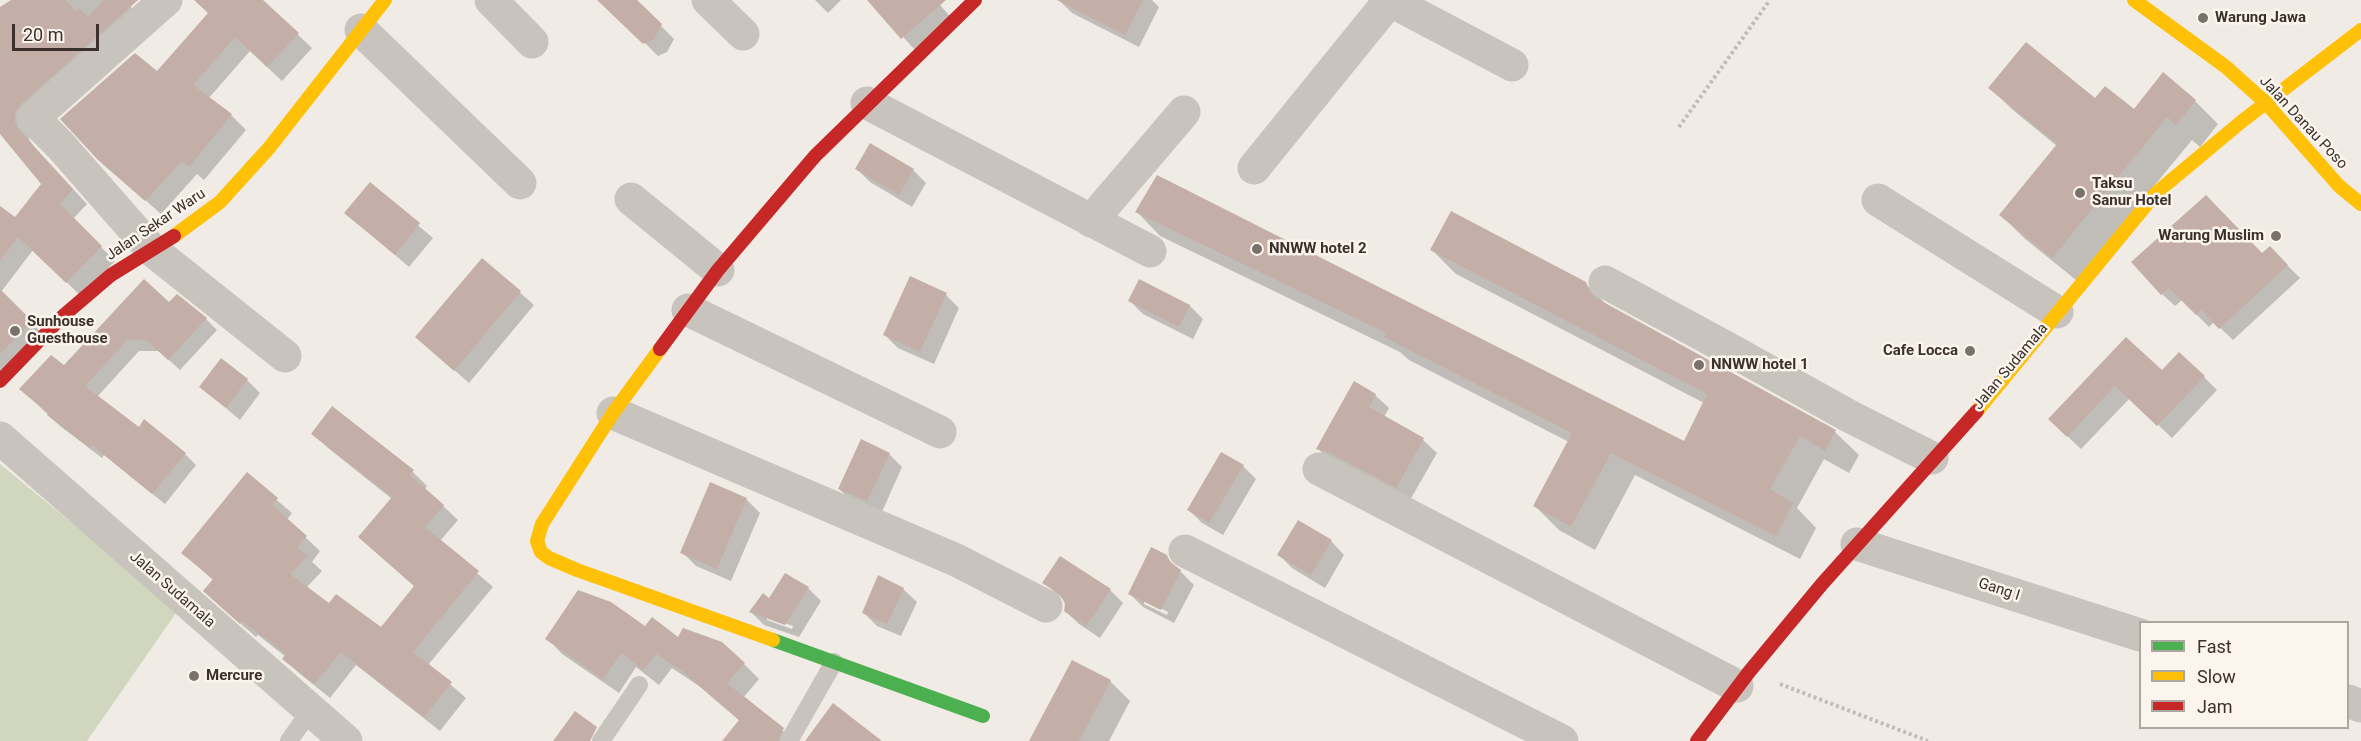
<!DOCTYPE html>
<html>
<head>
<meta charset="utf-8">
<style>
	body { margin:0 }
	#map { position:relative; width:2361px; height:741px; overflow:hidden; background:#f0ebe5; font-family:Roboto,sans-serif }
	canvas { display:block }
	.legend { position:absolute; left:2139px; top:621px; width:210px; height:108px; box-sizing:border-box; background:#fbf5ee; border:2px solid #aea6a0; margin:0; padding:8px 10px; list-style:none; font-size:18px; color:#3b302b }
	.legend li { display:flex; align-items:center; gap:12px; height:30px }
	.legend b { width:30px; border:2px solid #aea6a0 }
	.scale { position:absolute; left:12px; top:24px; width:87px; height:27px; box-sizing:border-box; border:3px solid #3b302b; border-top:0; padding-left:8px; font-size:18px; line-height:21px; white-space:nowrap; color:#3b302b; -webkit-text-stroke:4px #fbf5ee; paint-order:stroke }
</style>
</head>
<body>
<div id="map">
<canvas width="2361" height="741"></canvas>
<ul class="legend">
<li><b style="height:8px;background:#4caf50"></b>Fast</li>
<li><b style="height:8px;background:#ffc107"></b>Slow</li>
<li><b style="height:8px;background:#c62828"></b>Jam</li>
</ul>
<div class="scale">20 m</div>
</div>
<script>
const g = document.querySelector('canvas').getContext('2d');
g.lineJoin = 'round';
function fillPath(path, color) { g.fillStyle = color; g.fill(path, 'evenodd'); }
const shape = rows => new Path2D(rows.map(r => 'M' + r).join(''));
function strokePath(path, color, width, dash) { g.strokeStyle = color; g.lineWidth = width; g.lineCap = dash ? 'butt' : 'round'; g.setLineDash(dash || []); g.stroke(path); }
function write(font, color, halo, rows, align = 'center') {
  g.font = font + ' Roboto,sans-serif'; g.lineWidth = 5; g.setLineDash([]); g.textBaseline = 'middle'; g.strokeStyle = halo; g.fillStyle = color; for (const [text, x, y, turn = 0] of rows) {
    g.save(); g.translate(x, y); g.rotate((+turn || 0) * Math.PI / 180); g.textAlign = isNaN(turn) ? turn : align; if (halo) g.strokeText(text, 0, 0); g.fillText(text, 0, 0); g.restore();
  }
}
fillPath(shape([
	[0,464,178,610,87,741,0,741]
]), '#d1d6bf');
fillPath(shape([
	[26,0,135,0,130,6,145,21,29,128,29,139,34,147,87,204,73,219,115,261,81,296,33,250,1,292,45,336,0,383,0,208,15,219,43,184,0,118,0,9],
	[196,0,261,0,312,48,282,81,250,51,208,99,231,115,246,130,204,180,197,174,161,214,116,174,157,73,209,13],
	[601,0,635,0,674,39,667,52,658,56],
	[815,0,841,0,828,13],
	[869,0,936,0,952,19,916,51],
	[1059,0,1152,0,1159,7,1139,47,1072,13],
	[1990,88,2095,100,2134,112,2195,101,2218,124,2200,147,2192,140,2076,280,2024,238,2001,215,2057,146,2014,111],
	[857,169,913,170,926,183,912,207,870,182],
	[370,185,433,238,409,267,346,213],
	[2206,197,2262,255,2270,248,2300,278,2233,340,2214,322,2209,327,2182,300,2175,306,2162,294],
	[1137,212,1684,443,1704,403,1456,274,1432,250,1585,283,1610,308,1835,432,1859,455,1849,473,1824,459,1797,508,1816,528,1800,559,1635,475,1595,550,1559,530,1535,506,1569,442,1409,360,1400,352,1160,236],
	[483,260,534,305,469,383,417,337],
	[1140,281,1190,306,1203,319,1193,339,1143,314,1130,301],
	[946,295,959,308,934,364,898,348,885,335],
	[170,304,206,319,217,330,180,370,159,351,139,351,97,397,139,429,185,454,196,465,165,504,104,455,102,458,60,426,21,389,64,367],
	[2126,339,2162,372,2204,377,2217,390,2172,438,2130,398,2081,449,2063,432],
	[247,380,260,393,240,420,201,387],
	[1375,395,1389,408,1384,417,1423,440,1437,453,1410,500,1332,462,1318,449],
	[313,433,413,472,427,486,425,489,458,520,440,541,493,587,428,665,466,698,440,731,356,665,330,698,299,673,284,659,286,657,258,635,256,637,219,605,214,581,183,553,247,475,292,513,287,520,320,551,312,562,322,571,306,588,329,605,381,629,416,587,360,537,392,499,328,448],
	[889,454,902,467,881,514,853,502,839,489],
	[1243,466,1256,479,1223,535,1202,523,1189,510],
	[711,484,746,499,760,513,731,581,696,566,682,552],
	[1331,541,1344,555,1325,588,1292,568,1279,555],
	[1166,557,1194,585,1174,623,1143,607,1130,594],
	[1144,600,1168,612,1167,615,1144,604],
	[1044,583,1110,590,1123,603,1100,638,1079,624,1065,611,1065,601],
	[808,588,821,601,799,637,764,625,751,612,770,600],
	[767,617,793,626,792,629,767,620],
	[903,589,917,602,901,636,877,626,863,612],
	[645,628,744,664,759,679,743,698,795,741,724,741,740,721,699,686,672,668,659,685,636,667,619,693,562,654,547,638],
	[1073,662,1111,682,1130,701,1109,741,1032,741]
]), '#0003');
fillPath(shape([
	[11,0,65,0,76,11,79,8,88,17,104,0,138,0,21,104,15,113,15,123,20,131,73,189,60,204,102,246,66,283,18,237,0,261,0,206,15,217,41,184,0,134,0,7],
	[194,0,263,0,299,33,267,67,235,37,193,85,232,114,189,167,182,161,145,201,98,160,60,119,135,53,157,71,208,13],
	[597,0,637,0,662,24,654,39,643,44],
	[867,0,946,0,901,39],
	[1057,0,1143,0,1125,35],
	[2026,42,2095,98,2105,86,2134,109,2163,72,2196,100,2176,125,2167,117,2052,258,1999,215,2057,144,1988,88],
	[870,143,914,169,899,195,855,169],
	[1157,175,1684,441,1707,394,1430,250,1451,211,1586,282,1589,291,1596,298,1836,430,1825,451,1800,436,1770,489,1793,503,1776,536,1611,453,1571,527,1533,506,1572,433,1384,337,1386,333,1135,212],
	[370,182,420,223,395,255,344,213],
	[2206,195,2262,253,2270,246,2288,265,2219,329,2201,310,2196,315,2169,288,2161,295,2131,262],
	[482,258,521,291,454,371,415,337],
	[910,276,947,293,920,352,883,335],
	[144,279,169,302,177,294,207,318,168,360,146,340,127,340,85,386,139,427,144,419,186,453,152,494,92,445,90,448,47,415,48,413,19,389,51,355,64,365],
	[1139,279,1190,305,1179,327,1128,301],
	[0,289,32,321,0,354],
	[2126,337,2162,370,2179,352,2205,376,2157,426,2115,386,2067,437,2048,419],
	[221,358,248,379,226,408,199,387],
	[1354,381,1376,394,1369,407,1424,438,1396,488,1328,452,1316,449],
	[332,406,414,470,410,475,444,505,425,527,479,571,413,652,452,682,424,717,341,652,314,684,282,659,286,654,242,621,240,624,203,591,213,579,181,553,247,472,278,498,272,505,307,536,297,547,308,556,290,574,329,603,336,594,381,627,414,586,358,537,392,497,311,434],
	[861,439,890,453,867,501,838,489],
	[1221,452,1244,465,1209,523,1187,510],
	[710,482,747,498,717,569,680,553],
	[1298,520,1332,540,1311,575,1277,555],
	[1151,547,1167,555,1170,562,1181,570,1161,610,1128,594],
	[1060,556,1111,589,1086,626,1064,611,1065,604,1061,595,1042,583],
	[785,573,809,587,785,625,749,612,763,593,769,598],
	[878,575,904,588,887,624,862,613],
	[578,590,611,602,645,626,652,617,678,637,683,628,722,642,745,663,727,683,784,728,778,741,722,741,739,720,682,671,656,654,643,670,621,653,603,679,545,639],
	[1072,660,1111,680,1079,741,1029,741],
	[833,703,882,741,805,741],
	[575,711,597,727,590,741,553,741]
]), '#c3afa7');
strokePath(shape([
	[1679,127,1770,0],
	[1780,684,1928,741]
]), '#c2bbb6', 4, [3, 3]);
strokePath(shape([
	[289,741,310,711],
	[601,741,639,685],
	[789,741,834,662]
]), '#c9c3be', 18);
strokePath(shape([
	[166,0,33,118,60,145,152,250,285,356],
	[491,0,532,42],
	[708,0,743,34],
	[1389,0,1512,65],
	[361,30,520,183],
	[867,103,1150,251],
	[1254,168,1390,0],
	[631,199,718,270],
	[1878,200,2057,312],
	[1091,221,1184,112],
	[1605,282,1727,348,1849,416,1932,458],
	[688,310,940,432],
	[613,413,956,560,1046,606],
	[0,438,346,741],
	[1319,469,1737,686],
	[1857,544,2140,635],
	[1185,551,1562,741],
	[2348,701,2361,706]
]), '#c9c3be', 33);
strokePath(shape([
	[773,640,983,716]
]), '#4caf50', 14);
strokePath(shape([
	[2134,0,2226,67,2266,103,2339,186,2361,204],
	[174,236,220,202,269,148,385,0],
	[660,349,613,413,542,524,537,541,541,552,549,558,577,570,773,640],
	[1977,411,2156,193,2241,122,2361,30]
]), '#ffc107', 14);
strokePath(shape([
	[660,349,718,270,815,156,975,0],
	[0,381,63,316,111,275,174,236],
	[1697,741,1749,672,1822,584,1977,411]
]), '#c62828', 14);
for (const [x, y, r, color] of [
	[2203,18,6,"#7a716c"],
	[2080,193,6,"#7a716c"],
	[2276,236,6,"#7a716c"],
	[1257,249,6,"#7a716c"],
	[15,331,6,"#7a716c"],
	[1970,351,6,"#7a716c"],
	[1699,365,6,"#7a716c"],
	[194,676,6,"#7a716c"]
]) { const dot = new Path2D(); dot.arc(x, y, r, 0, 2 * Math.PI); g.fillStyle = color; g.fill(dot); strokePath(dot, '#fbf5ee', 2); }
write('bold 15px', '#3b302b', '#fbf5ee', [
	["Warung Jawa",2215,18],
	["Taksu",2092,184],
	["Sanur Hotel",2092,201],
	["Warung Muslim",2264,236,"right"],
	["NNWW hotel 2",1269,249],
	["Sunhouse",27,322],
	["Guesthouse",27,339],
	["Cafe Locca",1958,351,"right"],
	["NNWW hotel 1",1711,365],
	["Mercure",206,676]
], 'left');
write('15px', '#3b302b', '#fbf5ee', [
	["Jalan Danau Poso",2303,123,47],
	["Jalan Sekar Waru",156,225,-34],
	["Jalan Sudamala",2011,367,-50],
	["Jalan Sudamala",172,590,41],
	["Gang I",1999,590,18]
]);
</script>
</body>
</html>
